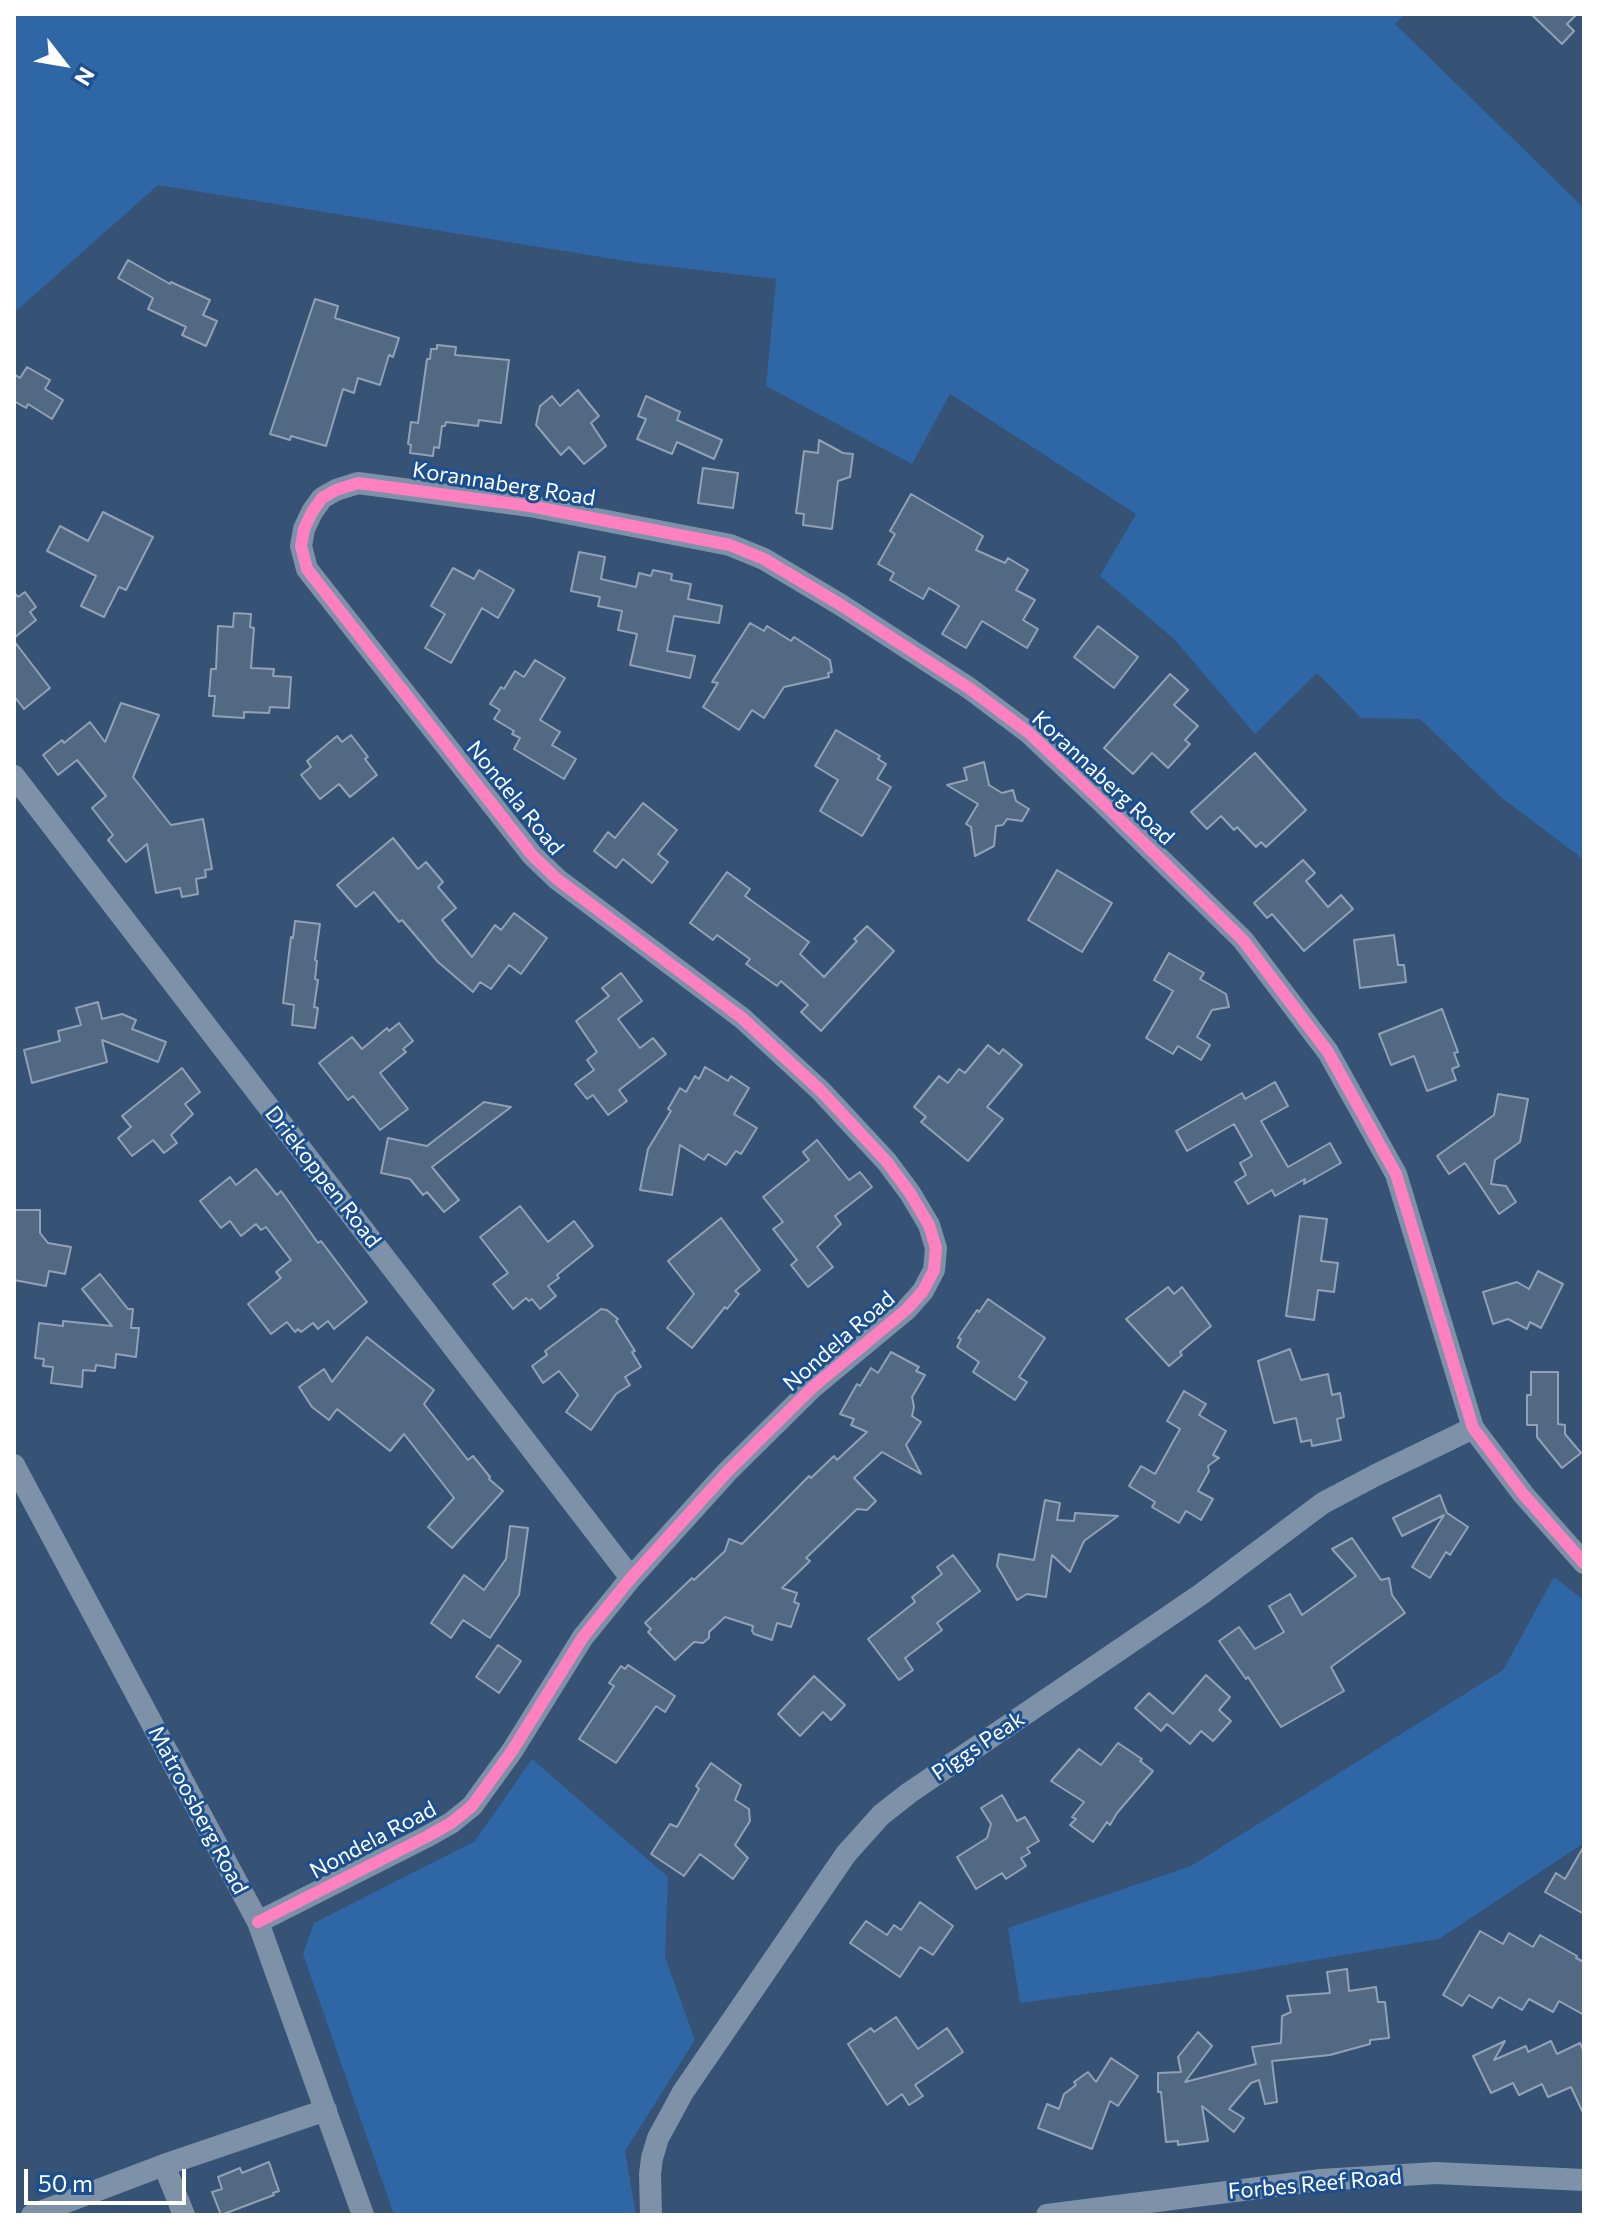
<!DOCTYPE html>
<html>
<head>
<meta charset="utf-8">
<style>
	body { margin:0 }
	#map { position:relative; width:1598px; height:2229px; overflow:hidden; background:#365274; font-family:Commissioner,sans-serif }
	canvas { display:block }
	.frame { position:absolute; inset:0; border:16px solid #fff; pointer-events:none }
	.north { position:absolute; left:24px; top:24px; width:80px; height:80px; -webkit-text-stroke:6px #1b4f8f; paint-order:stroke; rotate:121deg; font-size:22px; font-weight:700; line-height:32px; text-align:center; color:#fff }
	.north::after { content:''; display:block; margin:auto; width:28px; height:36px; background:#fff; clip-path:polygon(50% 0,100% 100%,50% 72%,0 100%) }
	.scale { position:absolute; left:24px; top:2169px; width:162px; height:36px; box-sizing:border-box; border:4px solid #fff; border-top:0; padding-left:10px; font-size:24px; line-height:28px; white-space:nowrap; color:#fff; -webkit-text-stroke:6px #1b4f8f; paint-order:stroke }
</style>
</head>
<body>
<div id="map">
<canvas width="1598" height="2229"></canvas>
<div class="frame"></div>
<div class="north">N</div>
<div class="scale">50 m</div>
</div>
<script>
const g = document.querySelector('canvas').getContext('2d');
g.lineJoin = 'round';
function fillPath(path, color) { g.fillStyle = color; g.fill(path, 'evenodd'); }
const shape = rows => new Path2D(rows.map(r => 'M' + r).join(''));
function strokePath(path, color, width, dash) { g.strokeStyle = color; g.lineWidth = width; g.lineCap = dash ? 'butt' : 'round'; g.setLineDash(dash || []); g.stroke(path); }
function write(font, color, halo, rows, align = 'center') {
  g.font = font + ' Commissioner,sans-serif'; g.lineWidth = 6; g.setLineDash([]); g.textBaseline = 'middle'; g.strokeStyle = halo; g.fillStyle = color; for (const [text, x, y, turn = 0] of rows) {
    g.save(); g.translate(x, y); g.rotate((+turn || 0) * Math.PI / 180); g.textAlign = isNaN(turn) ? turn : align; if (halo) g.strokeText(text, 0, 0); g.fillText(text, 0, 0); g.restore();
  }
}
fillPath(shape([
	[14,14,1405,14,1395,24,1584,208,1584,860,1502,798,1420,719,1361,718,1317,673,1255,734,1175,640,1100,576,1136,514,950,394,912,464,766,386,776,279,638,263,158,185,14,313],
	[1554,1577,1584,1600,1584,1843,1439,1939,1237,1973,1020,2003,1008,1928,1191,1866,1503,1670],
	[532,1759,668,1877,665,1957,695,2040,625,2151,636,2215,394,2215,303,1954,314,1923,475,1841]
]), '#2f66a5');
const building = shape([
	[1531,14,1577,14,1567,24,1574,31,1562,44,1531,14],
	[128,260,170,284,171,282,210,300,203,315,217,321,206,346,182,335,186,327,148,309,153,298,118,278,128,260],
	[315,299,338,306,335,318,399,338,393,357,389,355,380,385,358,378,354,393,343,389,326,446,291,436,290,440,270,434,315,299],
	[437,345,456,347,455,355,509,360,501,423,479,420,478,426,446,422,445,426,442,426,439,448,434,447,433,456,410,453,411,445,408,444,411,422,418,423,427,359,430,359,431,349,437,349,437,345],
	[27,367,50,380,45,389,63,400,52,419,28,404,26,408,14,401,14,374,20,378,27,367],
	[578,390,599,416,591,423,606,446,584,464,569,447,561,455,536,425,540,406,552,396,560,406,578,390],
	[646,396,680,412,677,420,722,440,714,459,677,442,672,454,637,439,646,419,638,416,646,396],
	[819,440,843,453,853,454,850,477,838,481,832,529,803,525,804,514,796,513,804,451,818,453,819,440],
	[703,468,738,473,733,508,698,503,703,468],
	[911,494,983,536,976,550,1005,563,1008,558,1028,570,1016,590,1035,600,1023,620,1038,629,1027,648,982,621,966,648,942,634,959,606,929,588,923,599,890,580,894,573,878,564,895,534,890,531,911,494],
	[103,512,153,537,126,590,119,587,104,617,81,606,96,576,47,551,60,526,88,541,103,512],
	[579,552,605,557,601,579,636,587,639,573,651,576,653,570,672,574,671,580,691,584,688,599,722,606,719,623,674,616,667,651,695,656,690,678,630,665,637,634,618,630,622,611,598,606,600,597,571,591,579,552],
	[453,568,474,579,479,570,514,590,498,618,482,608,451,663,425,648,445,614,431,606,453,568],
	[14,592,18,597,25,592,36,607,30,612,36,620,14,638,14,592],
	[234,613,251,614,250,627,254,628,251,668,274,669,273,676,291,677,289,708,270,707,269,713,244,712,244,718,213,716,215,696,209,696,211,669,216,669,218,626,233,627,234,613],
	[750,623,764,631,767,626,791,641,794,637,830,660,832,672,828,673,829,677,784,687,764,718,752,710,739,730,703,707,718,683,712,682,750,623],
	[1098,626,1138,657,1114,688,1074,657,1098,626],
	[14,641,50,688,24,709,14,696,14,641],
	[535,660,565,678,540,720,560,732,552,745,576,759,564,779,514,749,520,738,512,734,514,731,494,719,500,710,490,704,501,687,504,689,515,671,524,677,535,660],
	[1170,674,1188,690,1174,705,1198,726,1185,740,1190,744,1168,768,1152,753,1133,774,1104,748,1170,674],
	[121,703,159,715,133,777,171,825,203,819,212,869,205,870,206,877,196,879,198,894,182,897,180,888,156,893,147,844,126,862,108,840,113,835,92,808,106,796,77,760,58,775,43,755,62,740,64,743,90,722,105,742,121,703],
	[836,730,880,756,878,759,886,764,877,779,891,787,862,836,820,811,838,780,815,766,836,730],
	[351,735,368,757,365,759,377,775,350,797,339,784,320,799,301,775,311,767,307,761,337,736,342,742,351,735],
	[1255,753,1306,810,1266,847,1261,842,1256,847,1237,827,1234,830,1221,816,1207,829,1191,812,1255,753],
	[984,762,989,785,1002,793,1013,790,1016,801,1029,809,1022,821,1007,819,1003,825,996,826,994,846,975,856,971,827,966,824,978,804,947,785,967,780,964,768,984,762],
	[643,803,677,830,658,854,668,862,652,883,623,859,616,868,594,851,608,832,615,838,643,803],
	[393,838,418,869,426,862,443,882,438,887,456,908,442,920,472,957,495,925,501,930,514,913,547,938,521,974,509,965,491,989,480,982,473,992,438,962,402,920,399,922,374,892,356,907,337,885,393,838],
	[1303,860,1315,873,1306,881,1328,907,1341,895,1353,909,1304,951,1272,914,1267,918,1254,903,1303,860],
	[1057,870,1112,903,1082,952,1028,920,1057,870],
	[727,872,750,889,745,896,809,942,800,954,824,977,857,941,854,939,867,926,894,951,821,1031,801,1012,808,1005,781,981,777,986,746,964,750,959,717,935,713,940,690,923,727,872],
	[295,921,320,924,315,960,317,961,315,979,318,980,314,1007,318,1008,315,1028,292,1025,294,1005,283,1003,291,937,293,938,295,921],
	[1394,935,1398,965,1404,965,1406,982,1360,988,1354,940,1394,935],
	[1169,953,1204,973,1200,979,1226,994,1229,1007,1212,1010,1197,1037,1210,1045,1201,1060,1178,1046,1173,1054,1146,1038,1173,991,1154,980,1169,953],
	[621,973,642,1001,618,1019,640,1048,653,1038,666,1054,619,1090,627,1101,608,1115,593,1095,587,1099,575,1084,594,1070,587,1060,597,1052,576,1021,609,996,602,988,621,973],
	[98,1002,102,1019,122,1014,136,1020,132,1029,166,1042,158,1062,102,1040,107,1062,32,1083,24,1050,60,1041,58,1031,81,1025,76,1008,98,1002],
	[1442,1009,1458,1052,1454,1053,1459,1066,1452,1069,1456,1080,1427,1091,1414,1056,1391,1065,1379,1034,1442,1009],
	[399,1023,413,1041,403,1049,406,1052,380,1073,408,1109,380,1130,353,1096,348,1100,319,1063,352,1037,362,1049,387,1028,389,1031,399,1023],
	[988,1045,999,1054,1003,1049,1022,1065,987,1107,1003,1119,968,1161,921,1122,926,1117,914,1107,939,1076,948,1083,959,1069,965,1073,988,1045],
	[705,1067,728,1081,731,1076,749,1088,734,1114,757,1128,741,1154,736,1151,726,1165,708,1154,704,1160,680,1145,672,1195,640,1190,648,1149,671,1111,668,1109,680,1088,686,1092,695,1076,699,1079,705,1067],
	[182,1068,200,1092,185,1104,193,1114,171,1135,177,1143,164,1153,153,1140,132,1156,118,1138,131,1127,122,1116,182,1068],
	[1275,1082,1288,1106,1261,1121,1288,1167,1330,1143,1341,1163,1304,1184,1305,1179,1275,1196,1272,1190,1248,1204,1235,1182,1246,1175,1240,1163,1252,1156,1234,1124,1187,1151,1176,1131,1242,1093,1245,1099,1275,1082],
	[1498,1094,1528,1099,1520,1142,1495,1160,1491,1184,1506,1186,1516,1202,1499,1214,1465,1163,1449,1174,1437,1156,1494,1115,1498,1094],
	[484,1102,511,1107,432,1167,459,1200,444,1212,427,1192,423,1195,410,1179,381,1173,388,1138,427,1146,484,1102],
	[817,1140,849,1180,860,1172,872,1187,835,1216,841,1224,817,1247,833,1267,808,1287,791,1265,797,1260,773,1229,783,1222,763,1197,809,1160,803,1152,817,1140],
	[256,1169,277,1195,281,1191,318,1243,321,1241,367,1302,334,1329,328,1321,318,1329,313,1323,301,1332,298,1329,295,1332,287,1322,271,1334,248,1304,281,1278,276,1272,291,1260,266,1227,261,1230,256,1224,241,1236,230,1221,221,1228,200,1201,230,1177,236,1185,256,1169],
	[520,1206,548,1242,574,1221,593,1246,557,1275,559,1278,548,1286,556,1296,540,1309,532,1299,529,1301,526,1298,513,1309,493,1284,508,1273,480,1237,520,1206],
	[14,1210,40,1210,40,1233,48,1243,71,1247,65,1274,49,1271,46,1286,14,1280,14,1210],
	[1300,1216,1327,1219,1321,1261,1338,1263,1334,1292,1318,1290,1314,1320,1286,1316,1300,1216],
	[721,1218,760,1270,735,1291,739,1294,727,1309,725,1307,692,1348,667,1328,694,1294,668,1261,721,1218],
	[1538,1271,1563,1284,1541,1328,1530,1322,1527,1329,1508,1319,1493,1324,1483,1292,1517,1282,1529,1289,1538,1271],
	[100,1274,128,1309,133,1309,131,1328,139,1328,136,1357,116,1354,115,1368,96,1365,95,1371,83,1370,82,1387,51,1383,53,1367,43,1366,44,1359,35,1358,39,1323,63,1326,63,1321,112,1326,82,1289,100,1274],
	[1168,1287,1174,1294,1182,1287,1211,1326,1180,1352,1182,1355,1169,1366,1126,1319,1168,1287],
	[988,1299,1045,1338,1019,1377,1027,1382,1015,1400,973,1372,979,1362,957,1347,961,1339,958,1338,977,1310,979,1312,988,1299],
	[601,1309,607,1310,618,1319,616,1321,635,1351,632,1352,641,1367,625,1377,630,1385,616,1394,591,1430,566,1412,578,1395,559,1371,543,1383,532,1366,547,1355,545,1351,601,1309],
	[367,1337,434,1390,424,1404,468,1460,473,1456,490,1477,489,1479,503,1491,452,1548,428,1527,454,1498,404,1434,390,1451,337,1409,329,1420,312,1407,299,1387,324,1369,332,1382,367,1337],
	[1290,1349,1301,1380,1328,1374,1332,1395,1340,1393,1344,1417,1337,1419,1341,1440,1312,1446,1311,1440,1301,1442,1296,1418,1274,1423,1258,1361,1290,1349],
	[891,1352,919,1367,916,1371,925,1375,912,1397,914,1407,912,1416,921,1422,906,1445,921,1474,882,1452,854,1478,876,1501,867,1510,857,1509,806,1558,810,1561,782,1588,797,1593,794,1602,799,1604,791,1627,777,1623,772,1640,754,1634,752,1631,753,1626,725,1617,709,1632,709,1638,703,1643,694,1642,675,1660,648,1632,651,1629,645,1623,692,1578,694,1580,725,1551,729,1539,742,1544,809,1476,811,1478,834,1456,837,1460,867,1432,851,1425,854,1419,840,1414,857,1384,860,1386,871,1368,878,1373,891,1352],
	[1531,1372,1558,1372,1558,1424,1565,1425,1565,1434,1581,1453,1562,1468,1537,1437,1537,1425,1527,1425,1527,1395,1531,1395,1531,1372],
	[1184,1391,1206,1404,1199,1415,1226,1431,1213,1455,1219,1458,1208,1466,1209,1471,1198,1491,1213,1499,1201,1520,1186,1511,1179,1523,1152,1507,1155,1502,1129,1486,1141,1466,1155,1474,1180,1429,1167,1421,1184,1391],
	[1440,1495,1447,1513,1468,1527,1450,1555,1446,1552,1430,1578,1412,1567,1444,1515,1402,1536,1393,1518,1440,1495],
	[1045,1500,1060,1503,1057,1520,1074,1521,1075,1513,1118,1516,1084,1541,1070,1572,1052,1555,1046,1597,1027,1594,1017,1600,997,1566,999,1554,1034,1560,1045,1500],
	[510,1526,528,1528,519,1595,490,1638,463,1620,451,1638,431,1623,464,1575,484,1590,506,1559,510,1526],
	[1352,1538,1381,1580,1389,1578,1392,1595,1405,1613,1331,1667,1344,1691,1281,1727,1248,1677,1246,1679,1219,1641,1239,1627,1255,1649,1284,1632,1269,1606,1290,1594,1302,1615,1356,1576,1332,1549,1352,1538],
	[953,1555,980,1591,937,1623,942,1630,905,1658,913,1670,899,1680,868,1639,915,1602,912,1597,942,1574,937,1567,953,1555],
	[498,1645,521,1661,499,1693,476,1677,498,1645],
	[628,1665,675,1696,665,1712,656,1706,616,1763,579,1739,614,1686,609,1683,621,1666,625,1669,628,1665],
	[1206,1675,1230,1697,1219,1710,1231,1721,1213,1741,1201,1731,1190,1744,1167,1724,1161,1731,1135,1708,1149,1693,1173,1714,1206,1675],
	[814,1676,845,1705,831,1720,823,1712,800,1736,778,1714,814,1676],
	[1118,1743,1142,1759,1140,1761,1153,1771,1117,1813,1110,1825,1107,1822,1093,1842,1070,1825,1076,1819,1072,1817,1084,1802,1051,1781,1079,1749,1101,1765,1118,1743],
	[711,1763,741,1785,735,1800,749,1809,750,1821,735,1845,748,1858,733,1879,700,1854,684,1876,651,1854,670,1824,677,1827,699,1789,696,1786,711,1763],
	[1002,1795,1017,1821,1025,1817,1039,1841,1027,1848,1030,1853,1021,1858,1026,1866,1006,1879,1002,1873,976,1889,957,1857,987,1838,991,1824,981,1808,1002,1795],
	[1584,1846,1584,1914,1545,1892,1556,1873,1565,1879,1584,1846],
	[920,1902,953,1926,933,1955,920,1947,900,1977,850,1943,866,1921,887,1935,894,1925,901,1930,920,1902],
	[1480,1931,1503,1944,1509,1933,1533,1947,1540,1935,1577,1956,1576,1958,1584,1962,1584,2015,1559,2001,1553,2012,1529,1999,1522,2010,1499,1997,1492,2008,1469,1995,1462,2006,1443,1995,1480,1931],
	[1347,1969,1349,1991,1376,1987,1378,2002,1385,2002,1389,2038,1370,2040,1370,2044,1330,2055,1272,2061,1277,2102,1265,2104,1259,2080,1251,2083,1229,2109,1244,2118,1234,2132,1202,2106,1208,2141,1178,2145,1178,2141,1166,2142,1161,2092,1158,2092,1158,2073,1181,2072,1178,2057,1198,2032,1212,2046,1185,2082,1256,2064,1252,2047,1281,2043,1282,2016,1291,2012,1287,1996,1330,1993,1327,1972,1347,1969],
	[896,2017,918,2049,947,2028,963,2052,915,2085,923,2096,909,2105,902,2094,887,2105,848,2044,871,2028,874,2032,896,2017],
	[1505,2041,1494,2060,1526,2046,1528,2052,1551,2041,1557,2054,1580,2043,1584,2052,1584,2115,1571,2087,1548,2097,1542,2084,1519,2095,1513,2083,1491,2093,1473,2056,1505,2041],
	[1111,2058,1138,2076,1118,2106,1110,2101,1092,2149,1038,2128,1047,2104,1059,2109,1064,2094,1076,2085,1074,2082,1088,2072,1096,2082,1111,2058],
	[269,2162,279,2191,273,2193,274,2195,221,2215,212,2192,222,2189,218,2177,240,2168,242,2173,269,2162]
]);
fillPath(building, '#526984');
strokePath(building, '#92a2b6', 2);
strokePath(shape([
	[14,776,631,1578],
	[14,1465,258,1922,363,2215],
	[258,1922,428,1836,451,1823,472,1806,512,1751,583,1637,631,1578,727,1472,813,1387,907,1309,923,1291,934,1270,936,1248,929,1225,910,1193,887,1162,821,1091,742,1018,557,879,532,855,307,569,301,546,304,529,312,512,322,498,336,490,358,483,530,506,730,545,764,559,841,605,969,688,1029,733,1102,802,1243,940,1328,1052,1396,1174,1473,1428,1523,1494,1584,1563],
	[164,2165,184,2215],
	[32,2215,164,2165,326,2110],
	[651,2215,650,2174,652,2158,658,2138,683,2092,846,1854,881,1815,909,1793,1200,1595,1323,1503,1376,1475,1473,1428],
	[1047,2215,1321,2180,1436,2173,1584,2180]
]), '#7d92a8', 22);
strokePath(shape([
	[258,1922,428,1836,451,1823,472,1806,512,1751,583,1637,631,1578,727,1472,813,1387,907,1309,923,1291,934,1270,936,1248,929,1225,910,1193,887,1162,821,1091,742,1018,557,879,532,855,307,569,301,546,304,529,312,512,322,498,336,490,358,483,530,506,730,545,764,559,841,605,969,688,1029,733,1102,802,1243,940,1328,1052,1396,1174,1473,1428,1523,1494,1584,1563]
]), '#ff80c0', 12);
write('22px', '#fff', '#1b4f8f', [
	["Korannaberg Road",504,484,9],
	["Korannaberg Road",1103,778,43],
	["Nondela Road",515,798,51],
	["Driekoppen Road",323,1177,52],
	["Nondela Road",839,1341,-41],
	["Piggs Peak",978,1746,-34],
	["Matroosberg Road",198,1810,62],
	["Nondela Road",373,1840,-28],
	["Forbes Reef Road",1315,2184,-5]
]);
</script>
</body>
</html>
